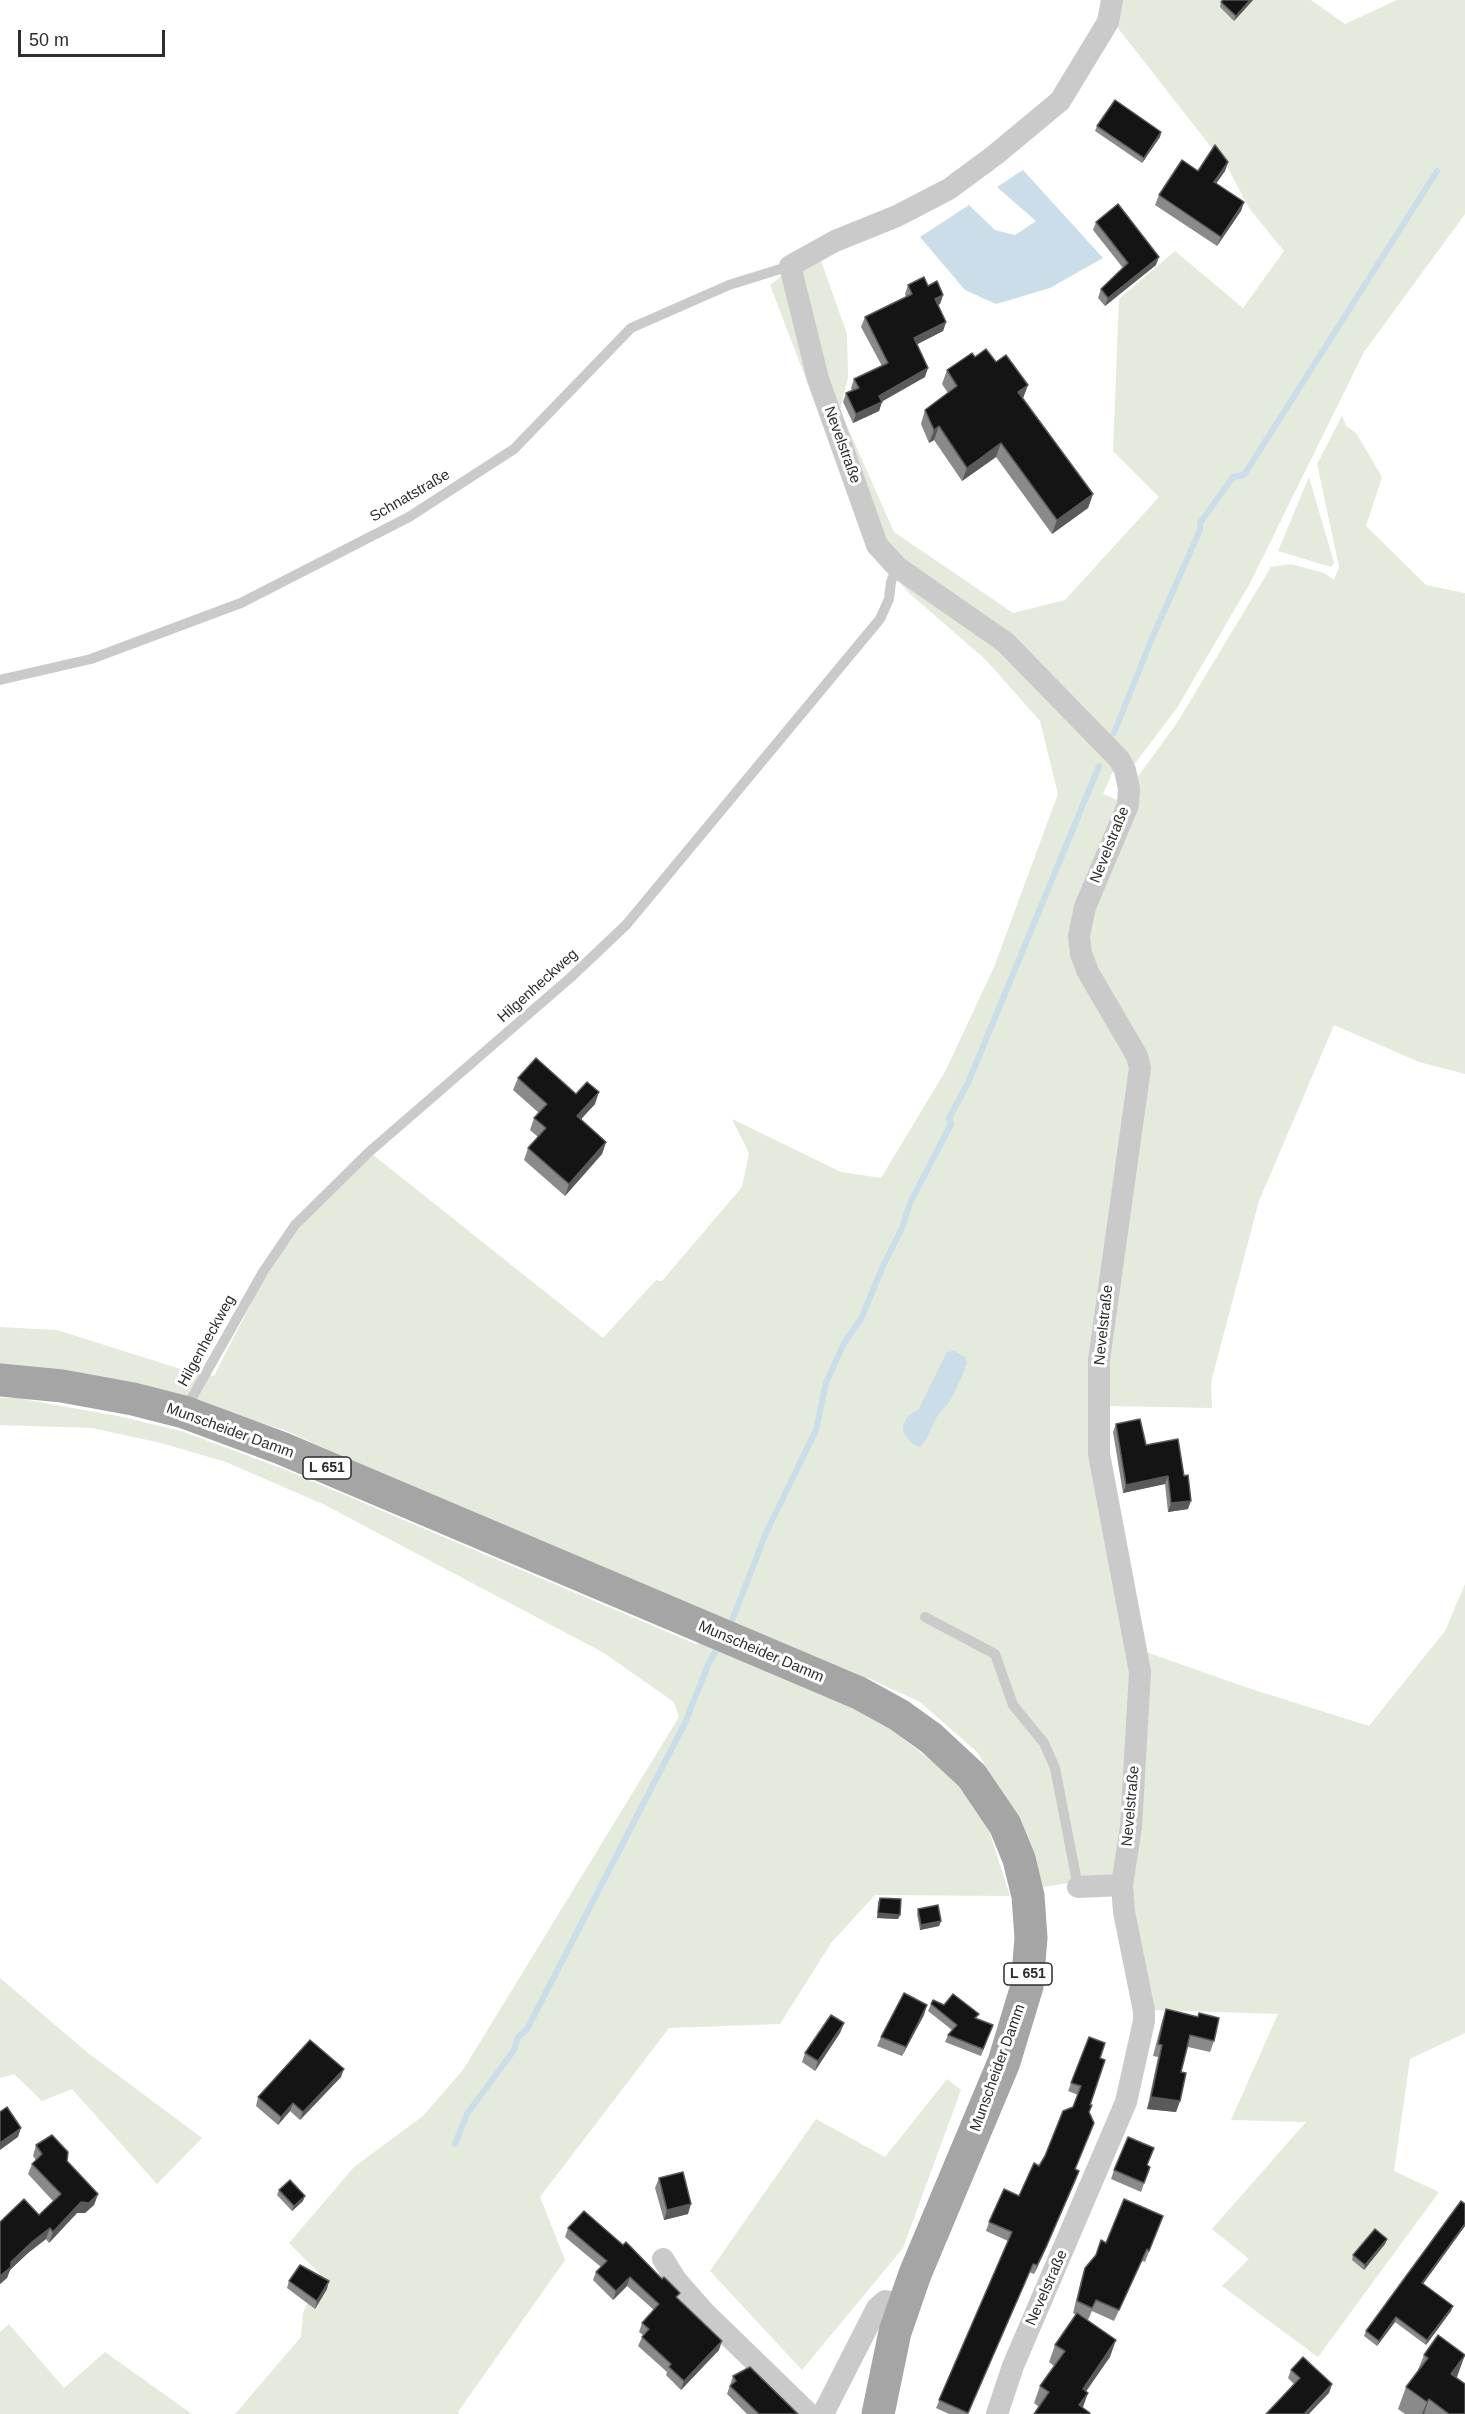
<!DOCTYPE html>
<html>
<head>
<meta charset="utf-8">
<style>
	body { margin:0 }
	#map { position:relative; width:1465px; height:2414px; overflow:hidden; background:#fff; font-family:Helvetica,sans-serif }
	canvas { display:block }
	.scale { position:absolute; left:18px; top:30px; width:147px; height:27px; box-sizing:border-box; border:3px solid #2d2d2d; border-top:0; padding-left:8px; font-size:18px; line-height:21px; white-space:nowrap; color:#2d2d2d; -webkit-text-stroke:4px #fff; paint-order:stroke }
</style>
</head>
<body>
<div id="map">
<canvas width="1465" height="2414"></canvas>
<div class="scale">50 m</div>
</div>
<script>
const g = document.querySelector('canvas').getContext('2d');
g.lineJoin = 'round';
function fillPath(path, color) { g.fillStyle = color; g.fill(path, 'evenodd'); }
const shape = rows => new Path2D(rows.map(r => 'M' + r).join(''));
function strokePath(path, color, width, dash) { g.strokeStyle = color; g.lineWidth = width; g.lineCap = dash ? 'butt' : 'round'; g.setLineDash(dash || []); g.stroke(path); }
function write(font, color, halo, rows, align = 'center') {
  g.font = font + ' Helvetica,sans-serif'; g.lineWidth = 6; g.setLineDash([]); g.textBaseline = 'middle'; g.strokeStyle = halo; g.fillStyle = color; for (const [text, x, y, turn = 0] of rows) {
    g.save(); g.translate(x, y); g.rotate((+turn || 0) * Math.PI / 180); g.textAlign = isNaN(turn) ? turn : align; if (halo) g.strokeText(text, 0, 0); g.fillText(text, 0, 0); g.restore();
  }
}
fillPath(shape([
	[1120,0,1311,0,1345,24,1397,0,1465,0,1465,214,1364,352,1250,583,1177,708,1133,766,1113,771,1103,794,1131,806,1136,779,1177,723,1271,567,1291,564,1324,573,1334,580,1339,567,1317,464,1342,416,1346,426,1356,433,1382,477,1366,526,1426,585,1465,593,1465,1074,1419,1062,1334,1025,1259,1201,1211,1382,1212,1408,1108,1406,1104,1360,1137,1071,1095,1419,1146,1652,1248,1688,1369,1726,1445,1631,1465,1584,1465,2033,1410,2059,1394,2171,1439,2192,1318,2357,1222,2286,1249,2259,1212,2229,1306,2122,1231,2120,1278,2014,1153,2010,1128,1882,1082,1881,1043,1887,1019,1818,977,1752,920,1702,866,1677,853,1709,883,1723,957,1781,989,1831,1010,1896,875,1895,831,1943,780,2024,669,2028,540,2197,565,2260,458,2412,460,2414,235,2414,301,2337,303,2313,320,2274,289,2243,354,2167,423,2116,463,2070,679,1717,674,1702,604,1653,325,1505,226,1462,161,1443,92,1428,0,1425,0,1398,17,1398,123,1417,184,1432,286,1470,698,1645,712,1613,496,1525,284,1430,154,1389,0,1366,0,1327,57,1330,190,1372,214,1376,261,1284,299,1228,372,1154,603,1338,656,1280,662,1281,742,1187,749,1153,732,1119,841,1172,881,1178,946,1070,994,967,1058,794,1040,721,986,660,909,593,872,551,770,285,792,268,820,258,847,334,848,377,840,410,894,532,1013,613,1065,600,1159,497,1113,451,1119,299,1175,251,1243,308,1284,251,1249,208,1229,170,1114,23],
	[1309,477,1334,563,1331,567,1278,551],
	[0,1978,88,2053,202,2138,157,2184,72,2089,42,2101,14,2074,0,2078],
	[947,2079,961,2090,903,2248,802,2370,710,2271,816,2119,885,2157],
	[9,2324,64,2388,105,2352,192,2414,0,2414,0,2332]
]), '#e4eadc');
fillPath(shape([
	[1023,170,1103,258,1050,288,996,304,965,290,920,237,969,205,995,230,1015,235,1036,221,997,187],
	[954,1351,965,1357,967,1363,963,1374,950,1401,937,1416,926,1440,920,1447,914,1445,904,1434,903,1426,907,1417,919,1409,947,1352]
]), '#cadde8');
strokePath(shape([
	[1114,733,1153,636,1200,530,1200,523,1233,477,1244,475,1437,171],
	[729,1628,766,1533,816,1430,826,1383,844,1343,861,1319,883,1266,902,1228,910,1203,951,1124,949,1118,968,1083,1099,766],
	[455,2144,467,2114,514,2050,518,2037,527,2029,685,1723,708,1665,719,1645]
]), '#cadde8', 6);
strokePath(shape([
	[0,680,91,659,241,603,409,517,514,449,631,328,729,285,790,266],
	[185,1410,263,1272,295,1225,369,1152,570,978,626,925,880,619,889,599,891,582,897,567],
	[925,1617,995,1654,1013,1705,1044,1743,1055,1768,1078,1887]
]), '#cacaca', 10);
strokePath(shape([
	[1078,1887,1122,1885],
	[663,2259,676,2280,705,2313,809,2414],
	[823,2414,877,2308,885,2301,904,2304],
	[997,2414,1013,2366,1126,2102,1144,2021,1144,2011,1124,1912,1122,1885,1131,1827,1140,1672,1099,1454,1099,1360,1140,1068,1137,1056,1088,972,1081,954,1079,936,1085,907,1128,805,1129,789,1125,770,1119,759,1005,642,897,567,877,545,818,379,790,266,835,241,897,216,949,189,995,155,1060,101,1108,22,1112,0]
]), '#cacaca', 22);
strokePath(shape([
	[0,1380,62,1386,133,1399,184,1412,281,1448,859,1693,899,1715,931,1738,972,1776,1005,1825,1019,1859,1028,1896,1031,1938,1027,1986,1004,2062,915,2274,895,2332,878,2414]
]), '#a5a5a5', 33);
fillPath(shape([
	[1253,0,1234,21,1220,7,1221,2],
	[1097,126,1161,132,1160,137,1142,163,1095,131],
	[1228,162,1225,171,1216,183,1244,202,1241,211,1217,246,1155,205,1159,195,1198,171],
	[1096,222,1156,265,1105,306,1098,298,1101,289,1123,268,1093,230],
	[908,285,928,286,943,295,940,304,938,305,946,322,943,331,917,344,925,377,882,401,879,411,853,423,843,402,846,393,852,390,851,388,854,379,882,366,861,327,865,317,906,297,905,294],
	[975,357,996,362,1028,385,1023,398,1093,494,1088,508,1052,534,996,457,962,481,934,440,929,443,921,424,925,410,948,393,942,384,947,370],
	[518,1078,576,1094,595,1104,581,1119,606,1142,602,1154,565,1196,524,1160,528,1148,538,1137,530,1130,534,1118,539,1113,513,1090],
	[1116,1424,1146,1445,1178,1439,1188,1509,1168,1512,1165,1484,1123,1493,1113,1432],
	[880,1898,900,1915,898,1919,877,1918,878,1902],
	[918,1909,941,1921,939,1926,920,1930,917,1914],
	[931,2004,977,2019,993,2025,981,2056,945,2042,948,2035,952,2030,928,2011],
	[1166,2009,1214,2041,1210,2052,1188,2047,1181,2072,1180,2101,1176,2112,1147,2109,1158,2057,1153,2056,1162,2021],
	[924,2015,902,2056,877,2046,881,2037],
	[844,2023,840,2033,815,2071,802,2062,805,2053],
	[1089,2037,1100,2058,1090,2105,1089,2113,1075,2170,1079,2171,1076,2180,1043,2255,1034,2274,1029,2272,968,2414,949,2414,936,2408,1008,2241,986,2231,989,2222,1019,2196,1039,2166,1073,2107,1078,2095,1068,2091],
	[341,2077,300,2120,290,2111,278,2125,256,2106,258,2097],
	[36,2145,67,2161,98,2194,94,2205,85,2213,77,2213,49,2243,46,2239,28,2253,10,2270,7,2278,0,2284,0,2222,39,2215,53,2201,28,2174,32,2164,36,2160,33,2156],
	[1147,2165,1150,2167,1141,2192,1111,2179,1114,2170],
	[659,2178,688,2214,664,2220,655,2188],
	[279,2190,303,2201,292,2211,277,2195],
	[1465,2204,1465,2226,1423,2284,1451,2311,1426,2345,1395,2322,1377,2346,1364,2336,1366,2331],
	[1163,2216,1145,2262,1142,2261,1114,2321,1092,2311,1088,2320,1085,2319,1110,2357,1039,2407,1034,2403,1040,2386,1054,2366,1049,2362,1055,2345,1076,2315,1073,2313,1081,2280,1085,2268,1106,2243],
	[568,2228,678,2299,719,2350,681,2390,666,2375,667,2372,638,2346,643,2335,639,2332,642,2323,654,2310,627,2286,613,2300,593,2280,596,2272,601,2267,565,2237],
	[1387,2239,1385,2244,1364,2270,1352,2260,1353,2255],
	[289,2281,327,2289,315,2309,287,2288],
	[1424,2355,1456,2378,1465,2414,1405,2414,1398,2409,1406,2387,1417,2372],
	[1291,2370,1332,2384,1329,2393,1294,2384,1288,2378],
	[733,2376,798,2414,747,2414,727,2394]
]), '#8a8a8a');
fillPath(shape([
	[1250,0,1253,0,1234,21,1236,16],
	[1161,132,1160,137,1142,163,1144,158],
	[1228,162,1225,171,1211,191,1214,182],
	[1244,202,1241,211,1217,246,1221,237],
	[1159,257,1156,265,1105,306,1108,298],
	[943,295,940,304,931,308,935,299],
	[946,322,943,331,910,348,914,338],
	[928,368,925,377,876,405,879,396],
	[1028,385,1023,398,1018,392],
	[882,402,879,411,853,423,856,414],
	[939,426,934,440,929,443,934,430],
	[1001,443,996,457,962,481,967,468],
	[1093,494,1088,508,1052,534,1057,520],
	[599,1092,595,1104,573,1128,577,1116],
	[606,1142,602,1154,565,1196,569,1184],
	[1168,1476,1165,1484,1123,1493,1126,1485],
	[1191,1501,1188,1509,1168,1512,1171,1503],
	[878,1913,900,1915,898,1919,877,1918],
	[941,1921,939,1926,920,1930,921,1925],
	[927,2005,924,2015,902,2056,906,2047],
	[844,2023,840,2033,815,2071,818,2061],
	[344,2069,341,2077,300,2120,303,2112],
	[1151,2097,1180,2101,1176,2112,1147,2109],
	[293,2103,290,2111,278,2125,281,2117],
	[21,2128,18,2137,0,2150,0,2143],
	[1079,2171,1043,2255,1034,2274,1037,2265],
	[98,2194,94,2205,85,2213,77,2213,49,2243,53,2232,81,2202],
	[305,2196,303,2201,292,2211,294,2206],
	[691,2204,688,2214,664,2220,667,2210],
	[1465,2224,1465,2226,1420,2288,1422,2283],
	[50,2228,46,2239,28,2253,10,2270,7,2278,0,2284,0,2276,11,2262,32,2242],
	[1387,2239,1385,2244,1364,2270,1365,2265],
	[1033,2264,1029,2272,968,2414],
	[630,2277,627,2286,613,2300,616,2291],
	[329,2281,327,2289,315,2309,317,2301],
	[1453,2306,1451,2311,1426,2345,1427,2340],
	[1396,2317,1395,2322,1377,2346,1379,2341],
	[1116,2340,1110,2357,1076,2406,1083,2389],
	[722,2341,719,2350,681,2390,684,2381],
	[1465,2355,1457,2377,1443,2395,1451,2374],
	[1332,2384,1329,2393,1309,2414,1305,2414],
	[1088,2393,1082,2410,1079,2405],
	[1429,2399,1424,2414,1422,2414,1427,2402]
]), '#5a5a5a');
const building = shape([
	[1223,0,1250,0,1236,16,1221,2,1223,0],
	[1115,100,1161,132,1144,158,1097,126,1115,100],
	[1215,145,1228,162,1214,182,1244,202,1221,237,1159,195,1182,160,1198,171,1215,145],
	[1118,204,1159,257,1108,298,1101,289,1128,263,1096,222,1118,204],
	[924,277,928,286,937,281,943,295,935,299,946,322,914,338,928,368,879,396,882,402,856,414,846,393,859,388,854,379,888,363,865,317,912,294,908,285,924,277],
	[986,349,996,362,1006,355,1028,385,1018,392,1093,494,1057,520,1001,443,967,468,939,426,934,430,925,410,957,386,947,370,972,353,975,357,986,349],
	[536,1058,576,1094,587,1082,599,1092,577,1116,606,1142,569,1184,528,1148,546,1128,534,1118,547,1104,518,1078,536,1058],
	[1140,1419,1146,1445,1178,1439,1184,1476,1188,1475,1191,1501,1171,1503,1168,1476,1126,1485,1116,1424,1140,1419],
	[880,1898,901,1899,900,1915,878,1913,880,1898],
	[938,1905,941,1921,921,1925,918,1909,938,1905],
	[904,1993,927,2005,906,2047,881,2037,904,1993],
	[953,1994,979,2014,975,2018,993,2025,983,2049,948,2035,957,2025,931,2004,933,2000,944,2005,953,1994],
	[1166,2009,1198,2017,1199,2013,1219,2018,1214,2041,1190,2035,1181,2072,1186,2073,1180,2101,1151,2097,1162,2045,1158,2044,1166,2009],
	[831,2015,844,2023,818,2061,805,2053,831,2015],
	[1089,2037,1105,2043,1100,2058,1105,2060,1090,2105,1092,2105,1089,2112,1094,2123,1075,2169,1079,2171,1046,2247,1037,2265,1033,2264,968,2413,939,2400,1012,2232,989,2222,1004,2189,1019,2196,1034,2163,1039,2166,1045,2156,1063,2111,1073,2107,1081,2086,1071,2083,1089,2037],
	[310,2040,344,2069,303,2112,293,2103,281,2117,258,2097,310,2040],
	[7,2107,21,2128,0,2143,0,2112,7,2107],
	[52,2135,68,2152,67,2161,98,2194,89,2203,81,2202,53,2232,50,2228,32,2242,11,2262,11,2267,0,2276,0,2222,24,2199,39,2215,61,2194,32,2164,42,2154,36,2145,52,2135],
	[1128,2137,1154,2148,1147,2165,1150,2167,1144,2183,1114,2170,1128,2137],
	[683,2172,691,2204,667,2210,659,2178,683,2172],
	[290,2180,305,2196,294,2206,279,2190,290,2180],
	[1124,2199,1163,2216,1149,2251,1147,2249,1119,2310,1096,2300,1092,2308,1077,2301,1085,2268,1096,2255,1101,2240,1106,2243,1124,2199],
	[1461,2201,1465,2204,1465,2224,1422,2283,1453,2306,1427,2340,1396,2317,1379,2341,1366,2331,1461,2201],
	[584,2211,623,2245,626,2242,662,2279,664,2277,680,2293,676,2297,722,2341,684,2381,669,2367,671,2364,642,2337,649,2329,642,2323,659,2304,630,2277,616,2291,596,2272,607,2261,568,2228,584,2211],
	[1375,2229,1387,2239,1365,2265,1353,2255,1375,2229],
	[300,2265,329,2281,317,2301,289,2281,300,2265],
	[1077,2313,1116,2340,1083,2389,1088,2393,1079,2405,1090,2413,1089,2414,1034,2414,1049,2392,1040,2386,1065,2351,1055,2345,1077,2313],
	[1438,2335,1465,2355,1451,2374,1465,2384,1465,2414,1449,2414,1429,2399,1427,2402,1406,2387,1428,2358,1424,2355,1438,2335],
	[1303,2357,1332,2384,1305,2413,1307,2414,1266,2414,1300,2378,1291,2370,1303,2357],
	[750,2367,798,2414,759,2414,730,2386,736,2381,733,2376,750,2367]
]);
fillPath(building, '#141414');
strokePath(building, '#5a5a5a', 1.5);
for (const [x, y, w] of [
	[327,1468,48],
	[1028,1974,48]
]) { const box = new Path2D(); box.roundRect(x - w / 2, y - 11, w, 22, 4.5); g.fillStyle = '#fff'; g.fill(box); strokePath(box, '#2d2d2d', 1.5); }
write('bold 14px', '#2d2d2d', null, [
	["L 651",327,1468],
	["L 651",1028,1974]
]);
write('15px', '#2d2d2d', '#fff', [
	["Nevelstraße",842,445,70],
	["Schnatstraße",410,496,-30],
	["Nevelstraße",1110,845,-68],
	["Hilgenheckweg",538,986,-42],
	["Nevelstraße",1104,1325,-84],
	["Hilgenheckweg",207,1341,-61],
	["Munscheider Damm",230,1431,20],
	["Munscheider Damm",761,1652,23],
	["Nevelstraße",1131,1806,-85],
	["Munscheider Damm",998,2068,-70],
	["Nevelstraße",1047,2288,-66]
]);
</script>
</body>
</html>
